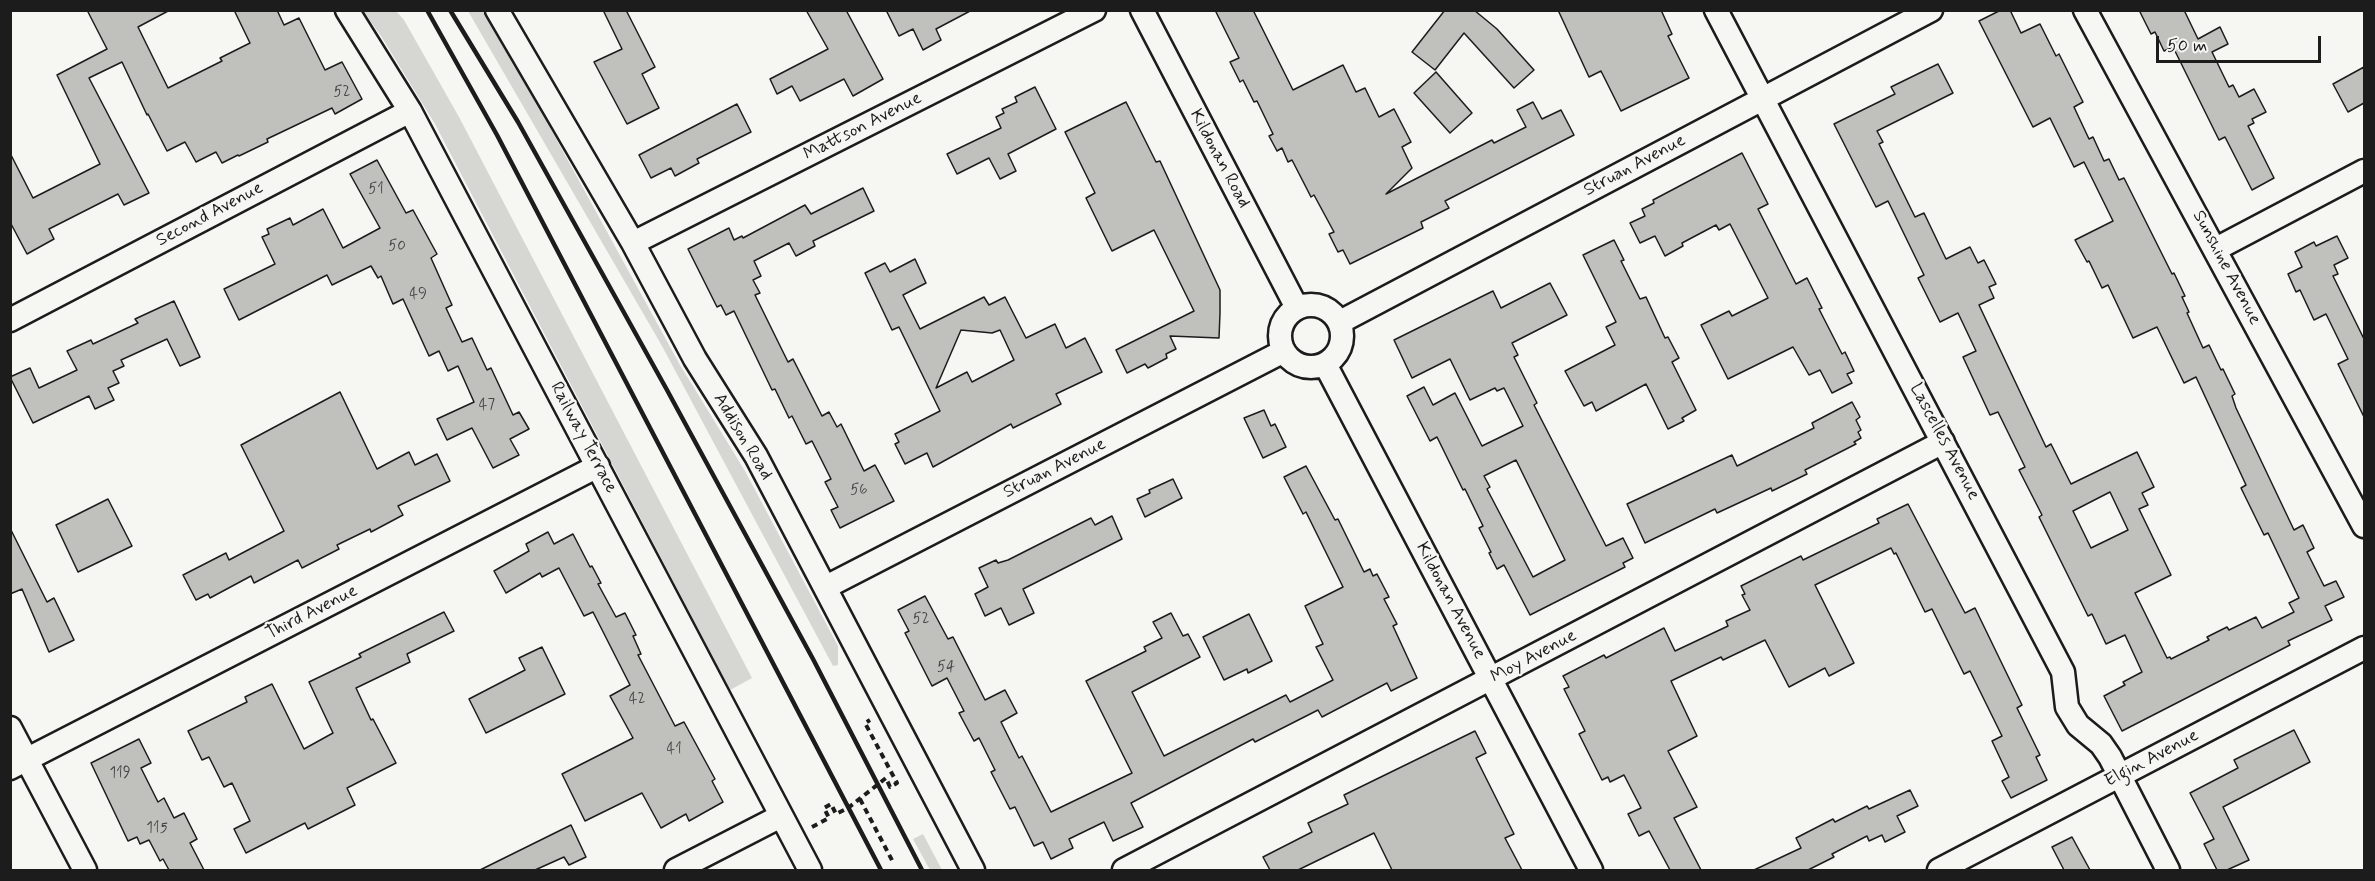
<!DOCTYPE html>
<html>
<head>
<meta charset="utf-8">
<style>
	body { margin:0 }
	#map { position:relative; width:2375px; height:881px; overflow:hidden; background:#f6f6f2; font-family:Mynerve,sans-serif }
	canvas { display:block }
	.frame { position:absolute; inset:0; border:12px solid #1c1c1c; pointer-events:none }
	.scale { position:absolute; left:2156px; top:36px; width:165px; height:27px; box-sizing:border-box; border:3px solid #1c1c1c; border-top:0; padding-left:8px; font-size:18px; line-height:21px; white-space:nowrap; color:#1c1c1c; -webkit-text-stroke:4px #f6f6f2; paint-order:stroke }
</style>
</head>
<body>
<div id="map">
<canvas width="2375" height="881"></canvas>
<div class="frame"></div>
<div class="scale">50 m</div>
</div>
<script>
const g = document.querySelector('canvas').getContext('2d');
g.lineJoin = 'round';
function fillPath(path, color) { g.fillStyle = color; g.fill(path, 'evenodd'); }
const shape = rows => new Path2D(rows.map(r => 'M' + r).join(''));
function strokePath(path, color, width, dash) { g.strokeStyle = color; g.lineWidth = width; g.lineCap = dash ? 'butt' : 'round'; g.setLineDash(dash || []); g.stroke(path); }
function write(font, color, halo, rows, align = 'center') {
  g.font = font + ' Mynerve,sans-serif'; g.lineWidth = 4.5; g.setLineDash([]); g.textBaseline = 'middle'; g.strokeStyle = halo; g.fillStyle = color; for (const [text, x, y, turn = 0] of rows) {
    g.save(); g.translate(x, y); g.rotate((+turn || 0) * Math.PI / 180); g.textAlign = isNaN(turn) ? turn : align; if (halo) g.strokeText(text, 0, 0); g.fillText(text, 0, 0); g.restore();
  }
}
fillPath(shape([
	[363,11,396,11,404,20,459,117,752,678,730,690,435,124,381,36],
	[468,11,482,11,543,115,680,365,745,471,838,646,838,665,833,666,662,346],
	[923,834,942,870,930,870,913,839]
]), '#d6d6d2');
const building = shape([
	[87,10,170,10,138,27,168,88,222,61,220,58,250,43,234,10,277,10,284,25,299,18,325,70,342,62,362,99,335,114,332,108,267,139,268,142,239,156,238,155,222,163,216,152,196,162,185,142,167,151,148,114,147,115,122,62,89,78,149,193,124,205,118,194,49,229,54,239,27,254,10,222,10,153,33,198,100,164,57,75,107,49,87,10],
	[603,10,626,10,655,67,642,74,659,108,627,124,594,62,622,49,603,10],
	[806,10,846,10,883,79,853,96,844,79,800,101,792,86,777,94,770,79,828,49,806,10],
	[886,10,972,10,936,29,941,40,923,50,913,29,899,36,886,10],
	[1215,10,1253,10,1293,90,1343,65,1356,92,1365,88,1379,117,1394,109,1411,142,1402,147,1412,168,1386,194,1492,140,1494,143,1526,127,1517,110,1533,102,1542,119,1561,110,1574,135,1445,201,1449,208,1421,222,1423,228,1350,264,1343,250,1338,252,1329,234,1334,232,1314,195,1311,197,1292,160,1288,162,1282,148,1277,151,1269,136,1273,134,1257,101,1254,102,1243,80,1240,82,1230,62,1239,58,1215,10],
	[1445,10,1474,10,1497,29,1534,70,1514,88,1464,33,1435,70,1412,52,1445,10],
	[1558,10,1661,10,1672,34,1668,36,1689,78,1621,111,1601,71,1589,77,1558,10],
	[2001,10,2010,10,2021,33,2040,24,2056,56,2059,54,2083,102,2074,107,2089,139,2093,137,2104,161,2109,159,2119,180,2124,178,2172,274,2174,273,2185,296,2182,297,2189,312,2187,313,2203,348,2209,345,2221,370,2223,369,2235,394,2232,396,2236,408,2294,530,2303,525,2314,548,2307,552,2324,586,2336,581,2344,597,2325,606,2332,620,2288,641,2290,645,2122,731,2104,696,2125,685,2123,682,2142,672,2125,635,2106,644,2092,614,2088,616,2039,517,2042,515,2019,470,2025,467,1998,412,1990,415,1963,357,1976,351,1958,313,1940,322,1918,278,1924,275,1888,201,1876,207,1834,124,1895,94,1891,87,1938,64,1953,93,1877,131,1883,142,1879,144,1915,217,1924,213,1946,259,1970,247,1978,263,1984,260,1996,284,1989,287,1994,298,1979,305,2046,447,2051,444,2071,484,2137,452,2154,487,2142,493,2148,505,2139,509,2171,575,2135,593,2167,658,2170,657,2171,659,2209,640,2207,637,2227,627,2229,630,2256,617,2262,628,2294,612,2289,603,2299,598,2268,533,2264,535,2241,488,2246,485,2196,377,2184,383,2157,327,2133,338,2108,285,2102,288,2089,261,2087,262,2075,240,2113,221,2084,162,2074,167,2050,118,2033,127,1979,21,2001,10],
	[2110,492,2128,530,2091,548,2073,511,2110,492],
	[2139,10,2184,10,2198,39,2220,27,2228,44,2212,52,2229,87,2233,85,2239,97,2254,89,2266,112,2252,119,2254,123,2248,126,2274,178,2252,190,2225,137,2219,140,2173,47,2164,51,2155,32,2151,34,2139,10],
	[2364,67,2364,103,2348,112,2333,84,2364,67],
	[1436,72,1472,113,1450,133,1414,93,1436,72],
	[1035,87,1056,129,1008,154,1016,171,1000,179,989,158,957,174,947,154,1001,128,996,117,1004,113,1002,109,1017,102,1015,97,1035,87],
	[1126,102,1156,162,1160,161,1220,290,1220,313,1219,338,1170,336,1176,349,1166,354,1167,358,1148,368,1145,364,1127,373,1116,350,1194,311,1154,230,1112,251,1086,198,1095,193,1065,132,1126,102],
	[737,104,751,132,697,159,699,163,675,176,671,168,651,178,639,155,737,104],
	[1742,153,1768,204,1758,209,1796,284,1807,278,1822,308,1819,309,1842,354,1845,352,1854,371,1847,374,1852,383,1832,393,1820,370,1809,375,1793,347,1728,379,1701,325,1729,311,1732,316,1768,298,1730,224,1719,230,1716,225,1682,243,1683,246,1665,256,1655,236,1640,243,1630,223,1645,216,1642,209,1654,203,1653,200,1742,153],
	[377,160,406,213,413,210,437,254,431,258,452,305,446,308,462,342,472,338,487,370,491,368,513,415,519,412,529,429,510,439,519,455,493,468,472,428,447,440,437,419,474,402,458,366,448,371,439,351,429,356,403,299,393,304,381,276,378,278,371,266,332,285,327,275,239,320,224,289,275,264,262,237,269,234,267,229,290,218,293,225,323,209,343,248,380,228,350,174,377,160],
	[863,188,874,211,813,241,815,246,796,256,789,243,754,261,761,276,753,280,760,293,755,295,788,362,793,359,822,416,829,412,837,427,841,424,864,471,875,465,894,501,840,528,831,510,838,507,825,482,831,479,812,441,806,444,792,416,789,418,775,389,772,390,734,311,726,315,721,305,717,307,688,249,729,228,734,240,742,236,743,238,805,205,811,214,863,188],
	[2337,236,2348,258,2334,265,2338,274,2333,276,2364,339,2364,417,2338,364,2348,359,2326,314,2314,320,2300,290,2296,292,2288,274,2302,267,2295,252,2314,242,2316,246,2337,236],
	[1614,240,1624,260,1621,261,1640,299,1646,297,1665,338,1668,337,1679,358,1672,362,1696,410,1682,418,1684,421,1668,429,1646,384,1596,411,1592,402,1584,406,1565,371,1615,345,1606,327,1616,322,1583,255,1614,240],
	[915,259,926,283,903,295,920,329,984,297,989,305,1005,297,1026,338,1055,324,1066,348,1085,338,1102,372,1056,394,1061,404,1013,428,1011,424,933,467,927,453,905,464,895,444,899,442,895,434,940,411,899,327,892,330,865,273,885,263,890,272,915,259],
	[961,330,992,333,1000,330,1014,360,972,382,967,372,936,388,961,330],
	[1550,283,1567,315,1512,343,1518,355,1514,357,1537,403,1534,405,1606,546,1623,538,1633,558,1623,563,1625,567,1530,615,1504,565,1497,569,1489,553,1491,552,1479,528,1483,526,1465,489,1463,490,1437,437,1430,441,1407,396,1424,387,1433,405,1455,393,1482,446,1523,426,1504,388,1497,391,1495,388,1470,400,1450,359,1412,378,1394,340,1493,291,1501,308,1550,283],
	[1516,460,1565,560,1533,577,1487,489,1490,487,1484,476,1516,460],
	[174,301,200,357,180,366,167,339,121,360,124,366,113,371,119,383,108,388,114,400,95,409,89,396,33,423,10,377,30,368,39,388,77,370,67,351,91,340,93,344,138,323,135,319,174,301],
	[340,392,377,469,409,452,415,465,437,454,450,481,398,506,403,515,371,532,370,529,337,545,339,549,302,568,298,560,254,583,251,576,210,598,208,594,196,600,183,575,226,553,229,560,284,531,241,445,340,392],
	[1852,402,1860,417,1856,420,1861,430,1858,432,1861,438,1854,442,1856,444,1805,470,1807,474,1772,491,1771,488,1717,513,1715,509,1645,543,1627,504,1732,455,1737,466,1814,428,1812,423,1852,402],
	[1264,410,1271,426,1275,424,1286,447,1263,458,1244,418,1264,410],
	[1306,466,1335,520,1338,519,1364,572,1370,569,1373,576,1377,574,1389,597,1384,599,1397,624,1393,626,1417,678,1391,691,1387,683,1322,717,1318,710,1255,742,1253,739,1131,803,1143,827,1113,841,1104,822,1069,839,1073,848,1051,859,1043,842,1034,846,1015,807,1010,809,991,772,995,770,979,738,974,741,959,713,964,711,947,678,932,686,905,633,909,631,898,610,925,596,948,639,953,637,985,700,1005,690,1017,713,1001,722,1019,758,1022,756,1051,812,1132,773,1086,681,1146,651,1144,647,1162,638,1153,622,1171,613,1183,636,1188,634,1200,657,1132,692,1164,756,1286,695,1290,702,1333,680,1316,647,1323,644,1305,606,1343,587,1306,512,1303,514,1284,477,1306,466],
	[1173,479,1182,498,1145,517,1137,499,1150,493,1149,490,1173,479],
	[108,499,132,546,78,572,56,525,108,499],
	[1908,504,1965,613,1975,608,2022,705,2017,708,2040,755,2036,757,2047,780,2011,798,2002,781,2009,777,1992,741,2002,736,1970,671,1964,674,1932,609,1925,612,1896,553,1894,554,1891,548,1815,585,1854,663,1829,676,1825,668,1789,687,1765,640,1723,660,1721,657,1671,681,1697,736,1668,751,1697,807,1674,818,1701,870,1670,870,1649,831,1639,836,1628,814,1641,808,1624,775,1610,782,1608,777,1602,780,1579,734,1585,731,1564,689,1569,687,1563,676,1604,655,1606,658,1664,628,1675,651,1728,626,1726,621,1750,610,1742,595,1745,594,1741,586,1801,556,1803,560,1879,523,1877,519,1908,504],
	[1112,516,1122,539,1023,589,1034,613,1009,625,1001,608,985,616,975,594,988,587,979,568,996,560,998,563,1008,560,1091,518,1095,525,1112,516],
	[10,528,47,602,54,598,74,640,49,652,22,589,10,594,10,528],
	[548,532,554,544,573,534,590,567,592,566,601,583,598,584,616,617,625,613,636,635,633,636,641,654,638,655,675,726,684,722,715,779,712,781,723,802,689,821,686,814,661,828,642,793,585,821,562,774,633,738,610,696,630,685,593,612,584,616,559,568,542,577,540,573,506,593,494,571,529,551,526,544,548,532],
	[444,612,454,631,407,654,410,662,356,688,371,720,373,719,396,763,347,788,355,805,308,829,305,823,246,853,234,829,250,821,232,783,224,787,209,757,202,760,188,731,247,702,245,697,272,684,304,749,333,733,309,682,361,657,359,654,444,612],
	[1249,614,1272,661,1248,673,1247,669,1224,680,1203,637,1249,614],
	[542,647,565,694,486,733,469,699,525,670,519,658,542,647],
	[2294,730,2310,762,2223,807,2249,860,2227,870,2217,870,2204,844,2214,839,2190,793,2238,768,2234,760,2294,730],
	[1475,731,1486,753,1476,758,1514,834,1505,838,1522,870,1392,870,1374,833,1298,870,1270,870,1263,857,1312,832,1308,823,1348,804,1344,795,1475,731],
	[139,739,151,763,141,768,158,802,164,798,174,818,184,813,197,839,190,843,204,870,169,870,163,859,160,861,149,840,140,844,137,837,128,841,91,763,139,739],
	[1910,790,1918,806,1897,816,1905,832,1885,842,1882,835,1869,841,1867,836,1832,854,1834,857,1808,870,1754,870,1801,848,1796,838,1833,819,1835,822,1867,806,1869,809,1910,790],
	[571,825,586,857,569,865,564,857,535,870,480,870,571,825],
	[2072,837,2090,870,2064,870,2052,847,2072,837]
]);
fillPath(building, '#c0c0bd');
strokePath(building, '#1c1c1c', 1.5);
const minor = shape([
	[347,10,410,111,810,870],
	[497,10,633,243,695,359,756,456,973,870],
	[1142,10,1297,308],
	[1716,10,2063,672,2067,707,2078,725,2101,744,2110,757,2168,870],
	[2085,10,2364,526],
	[633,243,1094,10],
	[2216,249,2364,171],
	'1280 336a31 31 0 1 1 62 0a31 31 0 1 1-62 0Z',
	[10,320,410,111],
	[1340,322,1931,10],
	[1325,364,1591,870],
	[826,587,1284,351],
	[10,728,85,870],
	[10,768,598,466],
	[676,870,781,816],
	[1124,870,1943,442],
	[1939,870,2364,648]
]);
strokePath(minor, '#1c1c1c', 27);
strokePath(shape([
	[860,799,894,864],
	[812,827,829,818,824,808,831,804,836,814,848,808,886,778,890,787,897,783,865,723,870,720]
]), '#1c1c1c', 4, [6, 4.5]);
strokePath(minor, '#f6f6f2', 22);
strokePath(shape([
	[427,10,497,135,881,870],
	[450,10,518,122,667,390,813,659,922,870]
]), '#1c1c1c', 4.5);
write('15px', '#454544', null, [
	["52",342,93],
	["51",376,190],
	["50",397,247],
	["49",418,295],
	["47",487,406],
	["56",859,491],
	["52",921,620],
	["54",946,668],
	["42",637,700],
	["41",674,750],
	["119",120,774],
	["115",157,829]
]);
write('18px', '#1c1c1c', '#f6f6f2', [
	["Mattson Avenue",863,127,-27],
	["Kildonan Road",1219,159,62],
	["Struan Avenue",1635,166,-28],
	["Second Avenue",210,215,-28],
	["Sunshine Avenue",2226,268,62],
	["Addison Road",742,437,59],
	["Railway Terrace",583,438,62],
	["Lascelles Avenue",1944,442,62],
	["Struan Avenue",1055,469,-27],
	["Kildonan Avenue",1450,601,62],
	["Third Avenue",312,613,-27],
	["Moy Avenue",1534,657,-28],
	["Elgin Avenue",2152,759,-28]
]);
</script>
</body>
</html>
